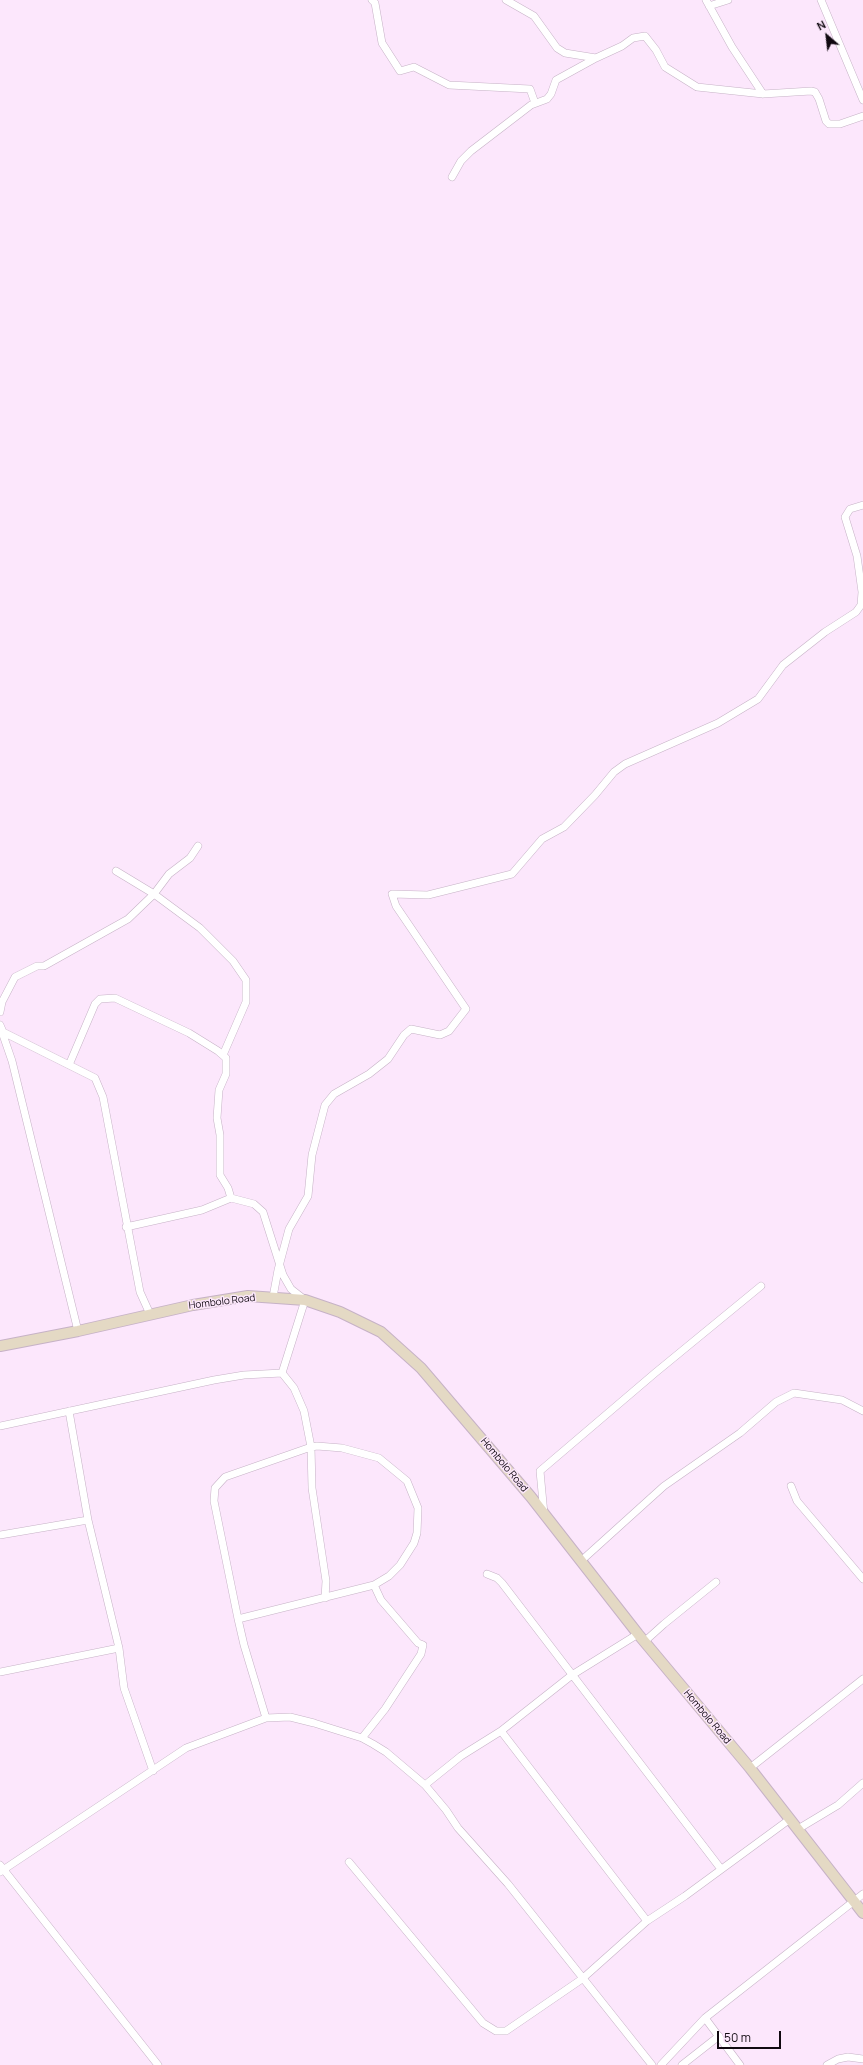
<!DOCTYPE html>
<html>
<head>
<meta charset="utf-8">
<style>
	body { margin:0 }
	#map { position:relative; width:863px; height:2065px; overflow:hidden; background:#fce7fc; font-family:Manrope,sans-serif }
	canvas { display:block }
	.north { position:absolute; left:807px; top:16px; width:40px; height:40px; -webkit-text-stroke:3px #fce7fc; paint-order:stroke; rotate:332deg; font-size:11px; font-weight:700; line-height:16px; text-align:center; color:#100910 }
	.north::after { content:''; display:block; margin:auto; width:14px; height:18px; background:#100910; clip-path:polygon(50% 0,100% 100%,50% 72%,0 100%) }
	.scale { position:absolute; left:717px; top:2031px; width:64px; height:18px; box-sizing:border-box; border:2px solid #100910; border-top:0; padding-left:5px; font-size:12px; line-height:14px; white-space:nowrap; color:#100910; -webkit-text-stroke:3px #fce7fc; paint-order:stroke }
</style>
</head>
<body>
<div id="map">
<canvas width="863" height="2065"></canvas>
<div class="north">N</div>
<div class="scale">50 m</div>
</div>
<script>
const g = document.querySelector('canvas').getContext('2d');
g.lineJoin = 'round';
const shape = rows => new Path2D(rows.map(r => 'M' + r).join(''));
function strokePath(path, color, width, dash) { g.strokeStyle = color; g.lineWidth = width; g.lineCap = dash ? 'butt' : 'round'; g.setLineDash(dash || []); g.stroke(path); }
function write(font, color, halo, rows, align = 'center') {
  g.font = font + ' Manrope,sans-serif'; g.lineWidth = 3; g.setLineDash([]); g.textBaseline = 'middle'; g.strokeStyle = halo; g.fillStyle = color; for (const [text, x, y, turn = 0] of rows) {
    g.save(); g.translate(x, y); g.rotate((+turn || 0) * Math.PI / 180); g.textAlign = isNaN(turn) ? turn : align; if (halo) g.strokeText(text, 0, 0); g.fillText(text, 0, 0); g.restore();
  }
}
const street = shape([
	[372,0,375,3,382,43,400,71,414,67,449,85,530,89,535,103],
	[506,0,534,16,557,48,565,53,596,58,622,46,633,38,645,36,656,50,665,67,697,87,763,94,811,91,815,92,819,99,826,121,829,124,840,124,863,116],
	[706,0,732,47,763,94],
	[821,0,863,100],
	[709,6,728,0],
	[452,177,461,161,471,151,531,105,547,99,551,94,556,80,596,58],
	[116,871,154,894,200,928,233,961,246,980,246,1002,223,1055],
	[0,1012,2,1002,15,977,37,966,44,966,128,919,154,894,169,874,190,858,198,846],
	[0,1025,3,1032,95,1078,103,1097,140,1292,150,1314],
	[2,1032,12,1061,78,1331],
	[69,1065,95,1004,100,999,115,998,189,1033,218,1051,226,1058,226,1074,219,1090,217,1118,220,1135,220,1175,228,1188,231,1198],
	[126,1227,202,1210,231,1198,254,1204,263,1212,283,1275,291,1289,305,1300,282,1373],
	[273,1297,278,1270,289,1229,308,1196,312,1155,325,1105,334,1094,369,1074,388,1059,404,1035,411,1029,440,1035,449,1031,466,1009,396,906,392,894,428,895,512,874,542,839,564,827,595,795,614,772,625,764,718,723,758,699,783,665,825,632,856,612,861,605,862,592,857,556,845,517,850,509,863,505],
	[69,1411,88,1520,119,1648,124,1688,153,1771],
	[0,1426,214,1380,244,1375,282,1373,294,1388,304,1411,311,1447,312,1488,326,1581,325,1598],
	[791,1486,797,1501,863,1579],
	[544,1514,540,1471,655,1373,761,1286],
	[0,1535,88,1520],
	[581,1561,664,1486,740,1433,776,1402,794,1393,842,1400,863,1411],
	[487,1574,497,1578,502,1583,721,1869],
	[238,1619,374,1585,389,1576,400,1565,414,1543,417,1533,418,1508,407,1481,379,1458,342,1448,317,1446,311,1447,225,1477,215,1488,214,1501,238,1619,244,1645,266,1718],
	[644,1642,664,1624,716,1582],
	[0,1672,119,1648],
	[501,1731,647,1921],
	[362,1738,385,1709,421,1654,423,1645,418,1643,381,1600,374,1585],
	[750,1768,863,1679],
	[425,1785,461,1756,501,1731,572,1675,638,1634],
	[798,1829,838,1805,863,1783],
	[349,1862,483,2023,496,2031,506,2031,582,1979,647,1921,685,1896,790,1819],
	[0,1865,158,2065],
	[0,1872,186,1748,266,1718,290,1717,314,1723,362,1738,373,1744,386,1752,425,1785,446,1810,458,1828,508,1884,652,2065],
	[705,2018,740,2065],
	[661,2065,705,2018,863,1894],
	[682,2065,719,2036],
	[827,2065,838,2059,848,2057,863,2059]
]);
const secondary = shape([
	[0,1346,78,1331,193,1305,248,1296,305,1300,340,1312,381,1332,421,1368,531,1497,638,1634,750,1768,863,1913]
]);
strokePath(street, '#c6b2c6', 8);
strokePath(secondary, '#c6b2c6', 12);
strokePath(street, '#fff', 7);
strokePath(secondary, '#e4d9c4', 10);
write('10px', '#100910', '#fce7fc', [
	["Hombolo Road",222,1302,-7],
	["Hombolo Road",504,1465,50],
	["Hombolo Road",707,1717,50]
]);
</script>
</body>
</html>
